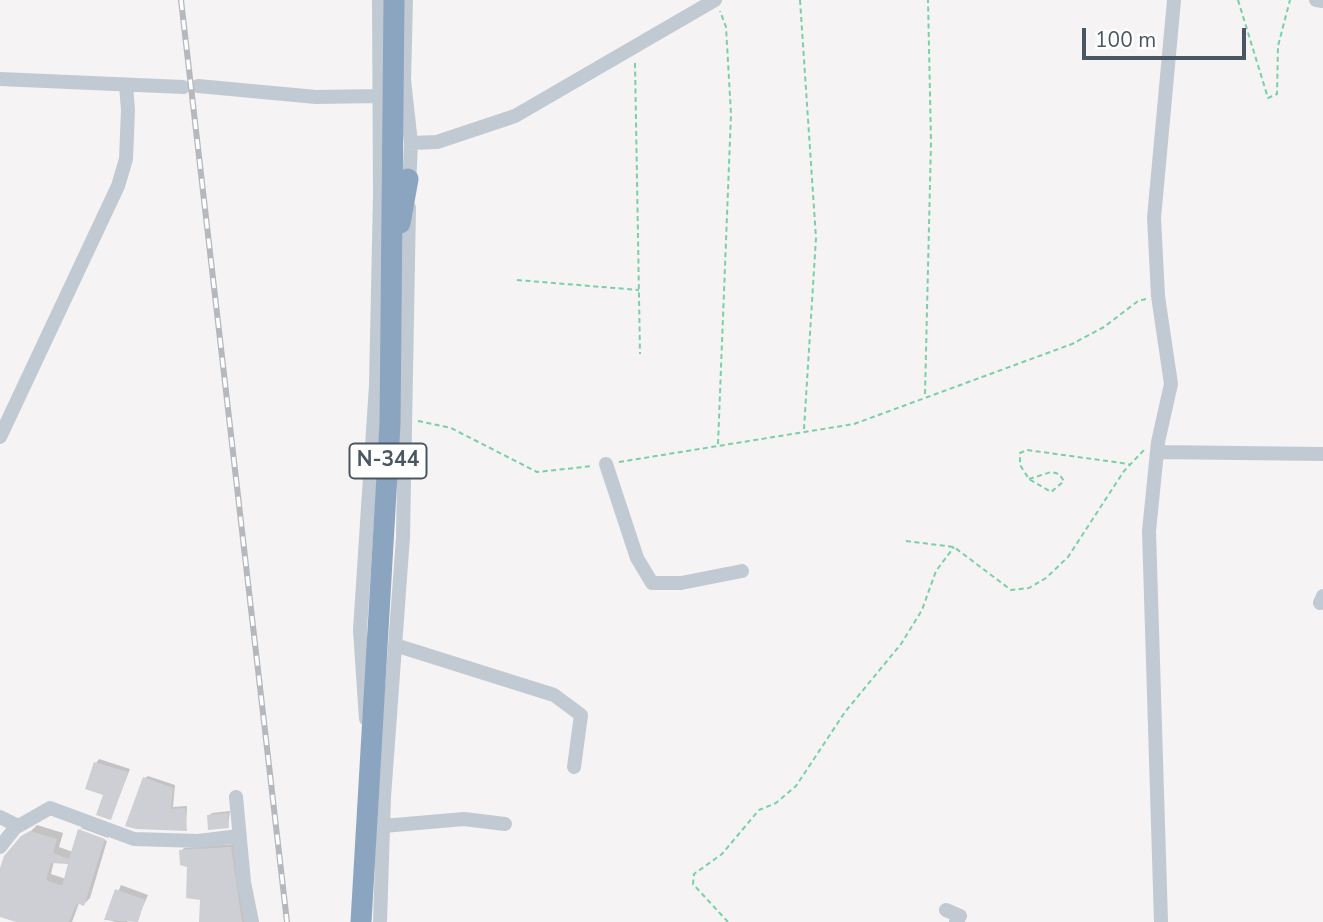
<!DOCTYPE html>
<html>
<head>
<meta charset="utf-8">
<style>
	body { margin:0 }
	#map { position:relative; width:1323px; height:922px; overflow:hidden; background:#f5f3f3; font-family:"Nunito Sans",sans-serif }
	canvas { display:block }
	.scale { position:absolute; left:1082px; top:28px; width:164px; height:32px; box-sizing:border-box; border:4px solid #4a5661; border-top:0; padding-left:9px; font-size:21px; line-height:24px; white-space:nowrap; color:#4a5661; -webkit-text-stroke:5px #fff; paint-order:stroke }
</style>
</head>
<body>
<div id="map">
<canvas width="1323" height="922"></canvas>
<div class="scale">100 m</div>
</div>
<script>
const g = document.querySelector('canvas').getContext('2d');
g.lineJoin = 'round';
function fillPath(path, color) { g.fillStyle = color; g.fill(path, 'evenodd'); }
const shape = rows => new Path2D(rows.map(r => 'M' + r).join(''));
function strokePath(path, color, width, dash) { g.strokeStyle = color; g.lineWidth = width; g.lineCap = dash ? 'butt' : 'round'; g.setLineDash(dash || []); g.stroke(path); }
function write(font, color, halo, rows, align = 'center') {
  g.font = font + ' "Nunito Sans",sans-serif'; g.lineWidth = 5; g.setLineDash([]); g.textBaseline = 'middle'; g.strokeStyle = halo; g.fillStyle = color; for (const [text, x, y, turn = 0] of rows) {
    g.save(); g.translate(x, y); g.rotate((+turn || 0) * Math.PI / 180); g.textAlign = isNaN(turn) ? turn : align; if (halo) g.strokeText(text, 0, 0); g.fillText(text, 0, 0); g.restore();
  }
}
fillPath(shape([
	[99,759,130,769,111,818,96,763],
	[148,776,175,785,173,807,187,806,186,829,145,778],
	[230,811,228,826,209,816,212,813],
	[86,823,110,832,108,838,81,828],
	[37,825,63,833,59,847,73,852,81,828,81,832,107,841,90,898,84,904,79,903,72,922,22,922,0,916,0,872,5,857],
	[54,861,70,862,66,879,51,874],
	[234,844,245,922,201,922,202,899,181,851,184,848],
	[121,885,148,895,137,920,131,918,127,922,115,922,106,919]
]), '#0003');
fillPath(shape([
	[94,762,128,772,111,820,96,815,103,795,85,789],
	[143,777,173,788,171,809,185,808,187,831,136,829,125,826],
	[228,813,229,828,208,830,207,815],
	[78,829,105,839,84,906,77,903,69,922,16,922,0,917,0,868,4,856,21,836,30,831,57,839,53,853,69,859],
	[51,863,68,864,62,886,46,880],
	[231,847,242,922,199,922,200,900,186,898,187,867,180,865,179,850],
	[115,889,145,900,138,922,104,920]
]), '#cdcfd5');
strokePath(shape([
	[800,0,816,238,804,429],
	[1238,0,1268,98,1277,94,1278,46,1290,0],
	[635,63,640,354],
	[517,280,639,290],
	[925,394,931,142,928,0],
	[418,421,451,428,537,472,593,466],
	[718,444,731,114,726,27,720,11],
	[619,462,854,424,1072,344,1104,327,1138,301,1146,299],
	[1029,479,1051,472,1059,474,1064,481,1051,492,1029,479,1020,465,1020,453,1027,450,1129,464],
	[906,541,954,547,1011,590,1029,588,1046,578,1068,557,1124,471,1144,450],
	[728,922,693,884,694,874,722,854,759,810,776,803,796,786,845,712,901,644,922,610,936,571,954,547]
]), '#7ad0a6', 2, [5, 3.5]);
strokePath(shape([
	[406,0,404,80,411,143,409,187],
	[1316,0,1323,1],
	[0,79,183,87],
	[198,86,316,97,378,96],
	[411,143,437,142,515,116,715,0],
	[0,437,118,186,126,159,128,110,126,85],
	[1157,452,1323,454],
	[606,464,637,558,652,583,681,583,742,571],
	[1320,603,1323,596],
	[395,645,554,695,581,715,574,767],
	[366,719,360,630,376,385,380,195,379,0],
	[236,797,244,882,252,922],
	[0,817,18,826],
	[383,826,464,819,505,824],
	[0,847,15,828,50,808,134,839,198,841,239,836],
	[946,910,960,916,956,922],
	[380,922,384,797,403,537,409,207],
	[1161,922,1149,531,1158,442,1171,384,1158,296,1154,218,1174,0]
]), '#c1cad2', 14);
strokePath(shape([
	[400,223,408,179],
	[361,922,390,424,394,0]
]), '#8ba5c1', 21);
const rail = shape([
	[181,0,287,922]
]);
strokePath(rail, '#b5b8bd', 6);
strokePath(rail, '#fff', 3.5, [10]);
for (const [x, y, w] of [
	[388,461,77]
]) { const box = new Path2D(); box.roundRect(x - w / 2, y - 17.5, w, 35, 5); g.fillStyle = '#fff'; g.fill(box); strokePath(box, '#4a5661', 2); }
write('bold 21px', '#4a5661', null, [
	["N-344",388,461]
]);
</script>
</body>
</html>
